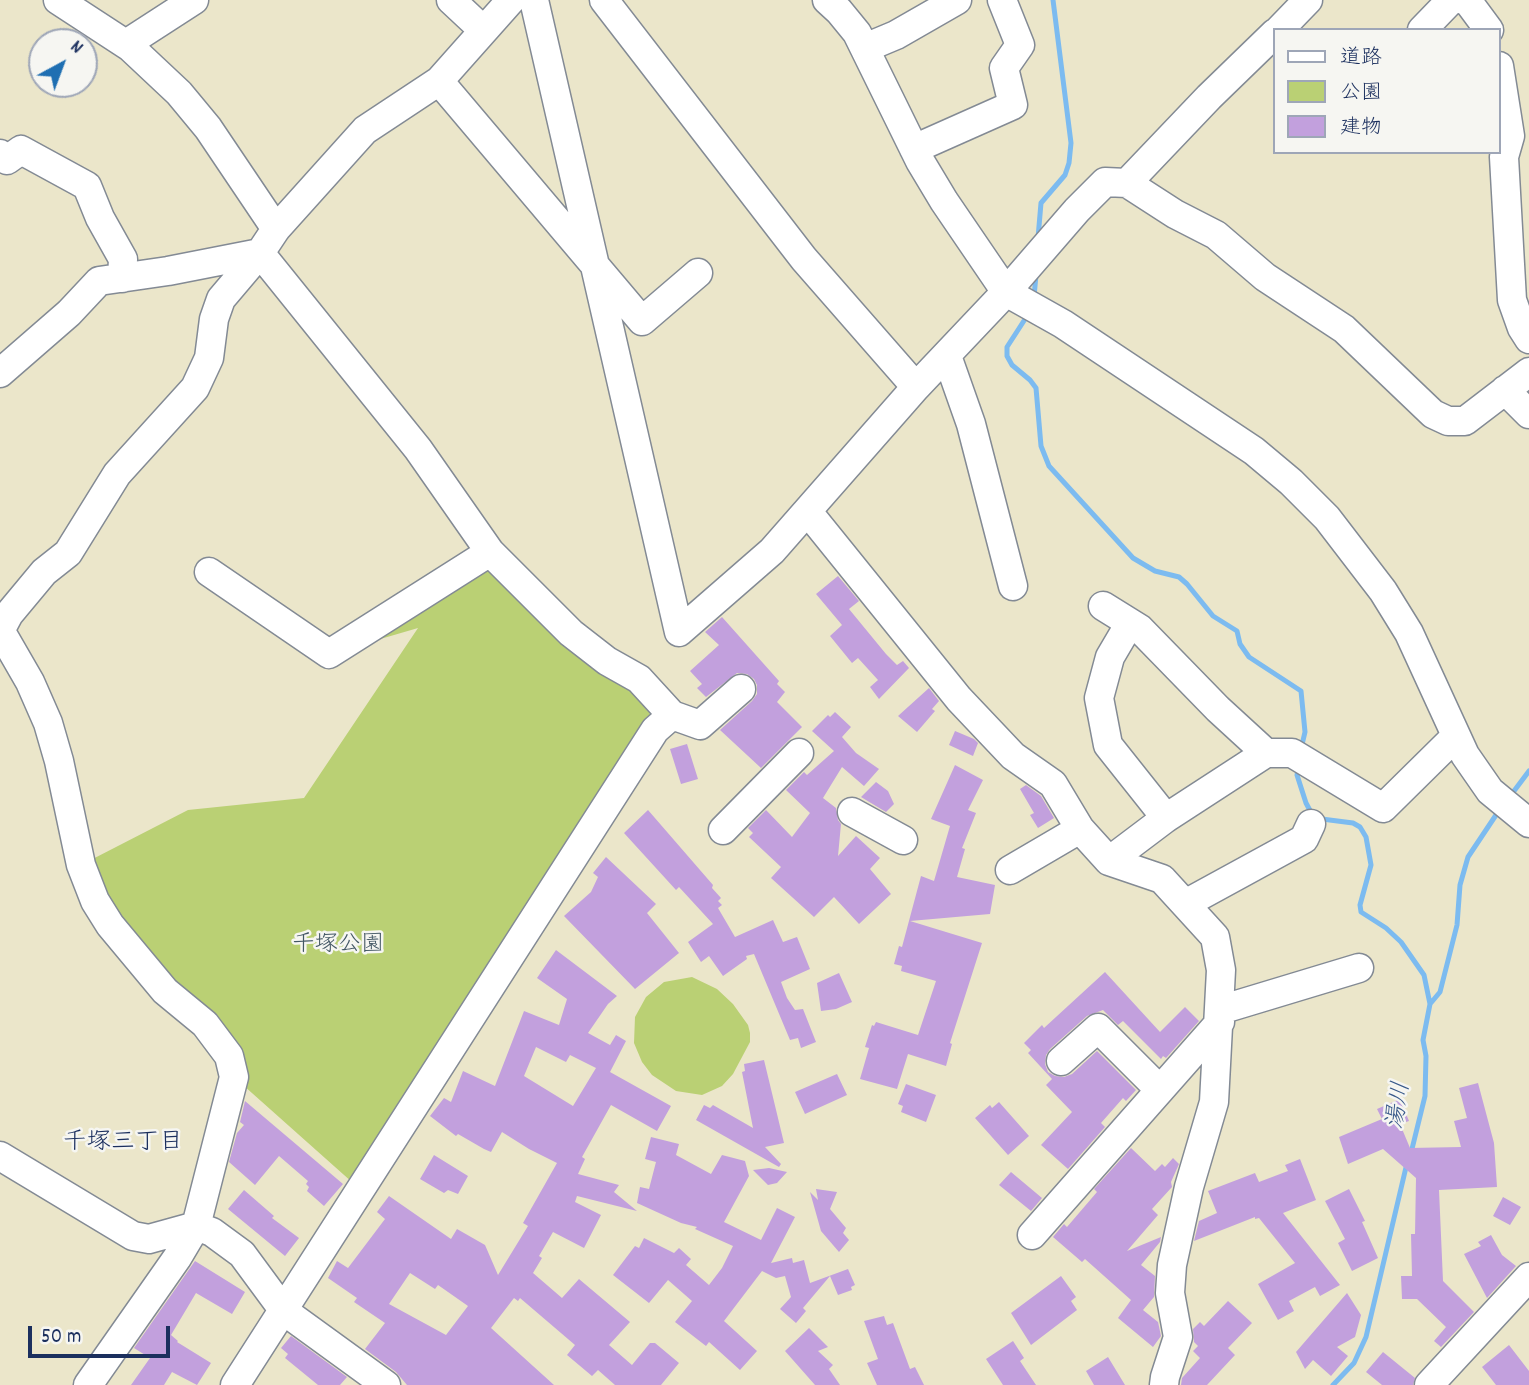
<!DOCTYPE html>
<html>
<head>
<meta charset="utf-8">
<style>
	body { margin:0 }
	#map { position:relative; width:1529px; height:1385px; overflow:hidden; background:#ebe6ca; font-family:Dekko,"Klee One",sans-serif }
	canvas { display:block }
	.legend { position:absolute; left:1273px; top:28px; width:228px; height:126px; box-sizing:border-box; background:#f6f6f2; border:2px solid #9ea6b7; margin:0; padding:9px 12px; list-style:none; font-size:21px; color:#1b2f5e }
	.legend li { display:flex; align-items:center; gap:14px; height:35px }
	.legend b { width:35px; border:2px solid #9ea6b7 }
	.north { position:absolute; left:28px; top:28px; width:70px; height:70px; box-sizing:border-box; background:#f6f6f2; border:2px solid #9ea6b7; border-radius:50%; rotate:41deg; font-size:19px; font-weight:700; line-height:28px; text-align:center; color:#1b2f5e }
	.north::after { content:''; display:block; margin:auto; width:24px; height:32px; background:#1f6fb2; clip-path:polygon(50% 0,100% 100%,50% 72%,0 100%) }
	.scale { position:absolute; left:28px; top:1326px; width:142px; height:32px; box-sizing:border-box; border:4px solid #1b2f5e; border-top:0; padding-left:9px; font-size:21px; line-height:24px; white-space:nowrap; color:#1b2f5e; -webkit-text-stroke:5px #f6f6f2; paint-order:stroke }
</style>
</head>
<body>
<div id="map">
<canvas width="1529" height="1385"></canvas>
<ul class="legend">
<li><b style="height:9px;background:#fff"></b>道路</li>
<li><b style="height:19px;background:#bad074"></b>公園</li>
<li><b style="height:19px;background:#c2a0dd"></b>建物</li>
</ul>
<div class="north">N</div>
<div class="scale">50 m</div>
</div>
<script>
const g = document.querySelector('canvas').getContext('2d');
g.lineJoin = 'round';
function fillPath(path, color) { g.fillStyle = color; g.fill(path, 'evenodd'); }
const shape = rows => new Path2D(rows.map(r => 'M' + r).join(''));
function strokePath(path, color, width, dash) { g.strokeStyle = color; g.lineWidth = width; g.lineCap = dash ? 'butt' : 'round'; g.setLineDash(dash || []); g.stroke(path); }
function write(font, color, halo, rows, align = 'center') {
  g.font = font + ' Dekko,"Klee One",sans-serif'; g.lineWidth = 5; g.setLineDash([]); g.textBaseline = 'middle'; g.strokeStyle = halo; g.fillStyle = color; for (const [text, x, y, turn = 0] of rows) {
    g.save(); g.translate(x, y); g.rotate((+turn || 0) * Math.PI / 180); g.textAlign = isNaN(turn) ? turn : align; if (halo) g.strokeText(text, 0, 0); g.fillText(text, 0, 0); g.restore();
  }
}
fillPath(shape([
	[490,552,639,679,655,730,362,1191,234,1077,165,991,81,865,188,810,304,798,418,628,329,654],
	[692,977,717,989,733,1004,748,1025,750,1033,750,1042,733,1074,722,1086,702,1095,676,1091,652,1075,642,1062,634,1043,635,1017,646,997,664,982]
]), '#bad074');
strokePath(shape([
	[1038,238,1041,203,1065,175,1069,163,1071,143,1053,0],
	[1034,297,1036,275],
	[1029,313,1007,347,1007,356,1012,365,1030,380,1036,388,1041,446,1049,466,1133,558,1155,571,1179,577,1187,584,1213,616,1237,631,1240,644,1249,657,1301,691,1305,732,1301,749],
	[1299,766,1297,775,1306,803,1314,818,1353,823,1360,827,1366,837,1371,865,1360,905,1361,912,1386,928,1401,942,1424,975,1430,1004],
	[1511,795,1529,771],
	[1411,1153,1425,1096,1426,1056,1423,1040,1430,1004,1440,992,1457,925,1460,885,1468,857,1500,809],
	[1333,1385,1354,1363,1366,1337,1407,1163]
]), '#7cbbf0', 5);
fillPath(shape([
	[838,576,859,601,849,609,886,654,897,665,903,661,909,668,879,699,870,687,878,680,858,658,852,663,830,636,842,625,816,594],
	[722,617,779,681,777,684,785,692,777,702,802,727,761,768,720,730,752,701,757,694,757,685,754,679,747,674,737,673,706,697,697,688,702,684,690,671,719,645,705,632],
	[929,688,939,701,932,709,935,711,917,732,898,716],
	[835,712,851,727,842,737,856,753,879,769,864,786,842,767,823,798,836,808,838,820,841,824,838,856,856,836,880,858,870,869,891,894,859,924,834,897,814,917,771,878,781,867,749,837,753,833,748,828,766,810,792,837,810,813,786,790,804,772,807,775,834,751,812,731,828,715,830,717],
	[955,731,974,739,978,743,973,756,949,745],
	[687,744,698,779,681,784,670,749],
	[955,765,983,780,968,810,976,813,962,848,965,849,957,877,995,885,990,914,910,921,982,943,950,1043,952,1044,946,1066,908,1054,897,1089,860,1079,869,1048,865,1047,872,1025,874,1026,876,1022,918,1035,936,981,901,971,902,966,894,964,899,946,902,947,921,876,934,881,950,826,931,819],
	[876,782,888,791,894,804,886,812,861,797],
	[1026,785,1041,796,1054,818,1038,828,1030,815,1034,813,1020,789],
	[648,810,713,885,712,888,721,898,718,901,722,905,718,908,735,937,773,920,783,942,797,937,810,969,781,982,787,998,795,1010,803,1009,816,1042,801,1048,798,1038,790,1040,754,954,746,956,747,959,723,976,709,956,701,962,688,942,713,924,679,887,676,890,624,833],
	[606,857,656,904,647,913,679,953,635,989,564,916,591,892,598,877,593,873],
	[556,950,617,996,608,1004,588,1033,610,1045,616,1035,626,1041,610,1072,671,1106,657,1131,611,1105,582,1157,585,1159,578,1174,619,1185,614,1192,637,1211,577,1196,575,1202,601,1215,584,1248,553,1232,539,1256,542,1258,533,1273,562,1298,579,1279,630,1322,609,1345,632,1365,650,1343,655,1343,679,1363,661,1385,615,1385,598,1370,592,1376,567,1355,575,1345,520,1298,518,1301,514,1298,491,1328,554,1385,407,1385,396,1372,365,1349,385,1323,354,1302,357,1298,328,1278,337,1261,348,1268,385,1219,377,1212,389,1196,451,1239,457,1229,485,1245,498,1275,528,1226,523,1223,557,1163,529,1149,502,1132,491,1152,484,1149,458,1134,456,1136,430,1116,444,1098,451,1102,463,1071,495,1086,524,1011,559,1025,567,999,537,978],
	[536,1047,566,1062,570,1055,596,1068,573,1106,524,1076],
	[410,1273,435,1289,438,1285,468,1306,446,1335,389,1304],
	[1105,972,1160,1032,1185,1007,1199,1021,1166,1058,1163,1056,1161,1059,1123,1021,1118,1025,1103,1010,1087,1016,1050,1049,1046,1055,1045,1064,1048,1072,1055,1076,1064,1077,1072,1074,1097,1051,1136,1090,1126,1101,1123,1098,1101,1123,1105,1127,1068,1169,1041,1145,1072,1112,1046,1085,1052,1079,1028,1053,1031,1050,1024,1043,1042,1025,1044,1028],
	[839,973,852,1002,836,1009,821,1011,817,983],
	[764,1060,784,1143,765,1147,781,1164,779,1167,696,1120,704,1105,710,1108,713,1105,753,1128,742,1072,745,1071,744,1064],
	[837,1074,847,1095,805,1114,795,1092],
	[1478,1083,1494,1143,1497,1187,1439,1190,1443,1281,1474,1312,1441,1347,1434,1341,1446,1327,1417,1299,1402,1299,1401,1276,1412,1276,1411,1234,1415,1234,1416,1178,1383,1149,1348,1164,1339,1137,1382,1119,1377,1109,1400,1099,1409,1121,1400,1124,1410,1148,1461,1147,1454,1121,1467,1118,1459,1088],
	[906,1084,936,1095,926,1122,901,1112,903,1106,898,1104],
	[245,1101,343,1184,324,1206,307,1191,309,1187,306,1184,308,1181,279,1156,255,1185,229,1162,237,1133,244,1125,240,1122],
	[999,1102,1029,1136,1008,1155,975,1118,990,1105,992,1108],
	[651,1137,679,1144,676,1155,711,1174,722,1155,745,1161,749,1176,724,1222,761,1240,777,1208,795,1217,771,1263,792,1258,793,1263,804,1260,810,1283,848,1269,855,1285,851,1287,852,1290,838,1295,830,1276,803,1308,806,1311,796,1323,780,1309,791,1297,785,1276,776,1278,762,1271,724,1321,757,1351,740,1370,709,1342,706,1346,675,1322,692,1301,668,1280,649,1303,613,1275,635,1246,639,1248,644,1238,674,1253,679,1248,691,1259,686,1265,709,1285,722,1268,733,1246,695,1229,697,1227,681,1223,637,1203,640,1187,649,1189,656,1162,645,1159],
	[1131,1148,1155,1171,1162,1164,1165,1167,1173,1158,1179,1164,1171,1182,1172,1187,1152,1209,1158,1215,1127,1251,1161,1237,1160,1242,1141,1265,1155,1276,1154,1297,1143,1310,1158,1322,1161,1336,1153,1347,1118,1318,1131,1300,1085,1259,1082,1262,1053,1237,1064,1224,1067,1227,1097,1192,1094,1189],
	[434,1155,468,1176,458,1194,448,1190,444,1193,420,1179],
	[1300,1159,1316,1200,1283,1213,1340,1285,1320,1296,1315,1287,1289,1301,1294,1311,1278,1320,1258,1284,1295,1263,1259,1218,1255,1219,1255,1217,1194,1241,1199,1221,1217,1213,1208,1191,1255,1173,1259,1182,1288,1171,1285,1165],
	[769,1168,787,1172,777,1183,768,1185,753,1170],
	[1011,1172,1042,1198,1031,1211,999,1185],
	[816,1189,837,1192,830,1209,846,1228,843,1233,849,1240,839,1252,821,1231,810,1192,818,1200],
	[1349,1189,1365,1221,1362,1222,1378,1258,1352,1271,1338,1243,1345,1239,1325,1201],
	[244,1190,274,1216,272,1218,299,1238,285,1256,228,1209],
	[1503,1197,1521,1207,1510,1225,1493,1216],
	[1491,1235,1502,1255,1516,1266,1487,1298,1464,1254,1481,1246,1478,1242],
	[195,1261,245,1292,232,1314,196,1293,171,1335,178,1341,177,1342,211,1363,197,1385,172,1372,164,1385,131,1385,150,1358,134,1348],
	[1061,1276,1076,1297,1071,1301,1077,1310,1031,1345,1011,1313],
	[1347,1293,1361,1315,1355,1337,1337,1347,1348,1356,1331,1376,1313,1360,1305,1369,1296,1352],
	[1228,1301,1252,1323,1228,1348,1235,1355,1207,1385,1181,1385,1182,1378,1200,1358,1193,1351,1198,1346,1194,1342,1193,1329,1200,1322,1204,1326],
	[884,1316,887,1325,893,1323,910,1369,915,1367,924,1385,877,1385,867,1363,878,1359,864,1321],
	[809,1328,828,1347,818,1351,833,1365,829,1369,840,1385,815,1385,785,1351],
	[291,1336,347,1377,340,1385,318,1385,285,1358,288,1354,281,1348],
	[1013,1341,1024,1358,1020,1361,1036,1385,1003,1385,986,1359],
	[1509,1345,1529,1371,1529,1385,1496,1385,1482,1367],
	[1383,1352,1415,1378,1413,1385,1382,1385,1366,1372],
	[1108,1357,1125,1385,1094,1385,1086,1371]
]), '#c2a0dd');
const minor = shape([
	[58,0,130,47,179,93,208,128,276,229],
	[451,0,482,29],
	[534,0,679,632,772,551,916,387,1006,292,1063,324,1254,451,1291,482,1327,518,1383,591,1409,633,1465,755,1490,791,1529,823],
	[604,0,804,259,916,387],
	[827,0,839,11,857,33,920,161,944,201,1006,292,1077,210,1105,182,1127,183,1209,97,1275,33],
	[1464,0,1469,3,1489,30],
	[1279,30,1308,0],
	[1422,30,1451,0],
	[126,44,194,0],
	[865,48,896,35,957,0],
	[1499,66,1510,136,1504,157,1512,300,1522,328,1529,339],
	[439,81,642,321,698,273],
	[914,149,1013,105,1004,68,1020,45,1002,0],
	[0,154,7,160,21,150,87,186,100,218,123,259,122,278],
	[1127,183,1175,214,1216,235,1265,277,1344,329,1433,414,1448,421,1465,421,1529,372],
	[260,253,418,449,490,552,571,633,607,661,639,679,672,715,700,725,741,689],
	[947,356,971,424,1013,586],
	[0,373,69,313,99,281,168,271,260,253],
	[1505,390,1529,414],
	[808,512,959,699,1013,756,1053,784,1080,829,1109,861,1162,879,1215,937,1221,970,1214,1102,1189,1187,1172,1265,1170,1293,1178,1337,1165,1377,1164,1385],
	[209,572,329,654,490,552],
	[1103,606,1140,629,1218,709,1266,753],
	[1130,623,1110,657,1099,698,1108,745,1166,818],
	[0,630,30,682,48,723,59,761,81,865,95,901,110,925,165,991,205,1024,229,1056,234,1077,196,1226,177,1258,88,1385],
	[0,631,9,614,44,572,68,553,117,474,195,388,209,358,214,319,221,299,260,253,276,229,365,130,439,81,511,0],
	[852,812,903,840],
	[723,830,799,753],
	[1109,861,1166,818,1266,753,1292,753,1383,808,1456,736],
	[1010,870,1080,829],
	[1185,904,1304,839,1311,824],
	[1220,1010,1359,968],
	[1061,1061,1098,1028,1160,1090],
	[0,1156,133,1236,149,1239,196,1226,212,1232,242,1254,284,1311,386,1385],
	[1032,1235,1220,1022],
	[235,1385,655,730,672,715],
	[1429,1385,1529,1277]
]);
strokePath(minor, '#838a94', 31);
strokePath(minor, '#fff', 28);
write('23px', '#435764', '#f6f6f2', [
	["千塚公園",338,947]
]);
write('italic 24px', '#38598a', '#f6f6f2', [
	["湯川",1401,1106,-81]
]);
write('24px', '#1b2f5e', '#f6f6f2', [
	["千塚三丁目",123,1145]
]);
</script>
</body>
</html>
